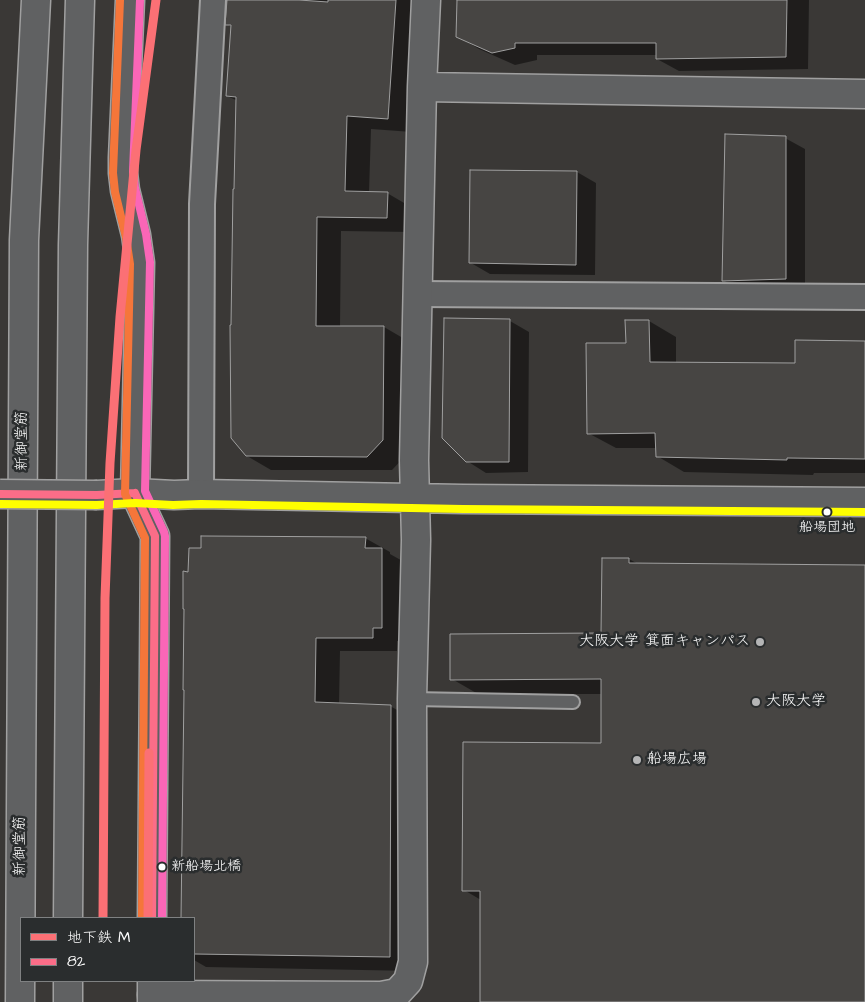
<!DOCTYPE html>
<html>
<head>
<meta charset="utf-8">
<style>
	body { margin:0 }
	#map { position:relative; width:865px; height:1002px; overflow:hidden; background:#2b2c2d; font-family:"Architects Daughter","Klee One",sans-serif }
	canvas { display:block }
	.legend { position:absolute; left:20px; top:917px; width:175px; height:65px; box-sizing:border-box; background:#2a2d2e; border:1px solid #7f8182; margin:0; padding:6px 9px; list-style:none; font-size:15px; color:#fff }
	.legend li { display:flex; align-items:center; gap:10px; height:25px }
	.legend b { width:25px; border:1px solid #7f8182 }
</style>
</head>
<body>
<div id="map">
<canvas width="865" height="1002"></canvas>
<ul class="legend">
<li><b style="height:6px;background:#fb7075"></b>地下鉄 M</li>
<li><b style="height:6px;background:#fb6d88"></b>82</li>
</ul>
</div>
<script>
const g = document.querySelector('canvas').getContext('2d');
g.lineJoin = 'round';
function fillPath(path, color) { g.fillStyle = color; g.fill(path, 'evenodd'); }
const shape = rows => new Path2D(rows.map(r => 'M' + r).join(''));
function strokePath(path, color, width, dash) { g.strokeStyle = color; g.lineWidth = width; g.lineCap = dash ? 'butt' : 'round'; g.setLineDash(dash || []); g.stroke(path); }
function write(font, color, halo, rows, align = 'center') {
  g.font = font + ' "Architects Daughter","Klee One",sans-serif'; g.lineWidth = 5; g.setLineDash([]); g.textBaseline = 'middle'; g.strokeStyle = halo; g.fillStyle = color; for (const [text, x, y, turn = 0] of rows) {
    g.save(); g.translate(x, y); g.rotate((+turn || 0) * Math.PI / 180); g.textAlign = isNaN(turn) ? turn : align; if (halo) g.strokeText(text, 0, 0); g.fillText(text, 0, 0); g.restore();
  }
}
fillPath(shape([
	[0,0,865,0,865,1002,0,1002],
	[21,918,194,918,194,981,21,981]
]), '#3a3836');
fillPath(shape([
	[228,0,421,0,412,132,371,129,369,193,387,193,411,207,411,232,341,231,340,327,384,327,408,341,407,454,392,470,271,470,247,456,238,101,227,96,232,27,227,24],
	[459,0,809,0,808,69,679,71,657,59,657,55,537,55,537,60,515,65,479,49,457,36],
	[785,138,805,149,805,290,742,291,723,280],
	[577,172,596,183,595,275,490,274,471,263],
	[510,321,529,332,528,472,486,473,467,461],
	[649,321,676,337,676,363,796,364,865,342,865,473,814,473,813,475,684,472,657,456,657,448,616,448,588,433,627,345],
	[365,538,390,552,390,554,406,563,406,641,397,641,397,651,340,651,339,705,390,706,415,720,414,971,206,967,194,960,194,918,182,918,186,690],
	[629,559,638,564,865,566,865,1002,482,1002,481,900,464,890,602,744,602,694,478,694,452,679,602,635]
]), '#0007');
const building = shape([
	[227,0,299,0,328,2,328,0,396,0,388,119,347,116,345,191,388,192,387,218,317,217,316,326,384,326,383,440,367,457,246,456,231,438,230,325,231,325,233,189,234,189,236,97,226,96,231,25,225,25,227,0],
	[457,0,787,0,786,57,656,59,656,43,515,43,515,48,492,53,456,37,457,0],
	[725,134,786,136,786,279,722,281,725,134],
	[470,170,577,171,576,265,469,263,470,170],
	[444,318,510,319,509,462,466,462,442,438,444,318],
	[625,320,649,320,650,362,795,363,795,340,865,341,865,459,787,458,787,460,656,457,655,433,587,434,586,343,626,343,625,320],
	[201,536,366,537,365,548,382,548,382,628,373,628,373,638,316,638,315,702,391,705,390,957,194,954,194,918,181,918,184,690,183,690,184,609,183,609,183,571,188,572,189,548,201,548,201,536],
	[602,558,629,558,629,563,865,565,865,1002,480,1002,480,891,462,891,463,742,601,743,601,679,450,680,450,634,601,633,602,558]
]);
fillPath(building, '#474543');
strokePath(building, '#a0a0a0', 1);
const service = shape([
	[412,699,573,702]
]);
const minor = shape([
	[417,294,865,297],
	[201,494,202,204,213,0]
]);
const tertiary = shape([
	[422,87,865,94],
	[97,495,135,493,174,495,201,494,463,499,865,502],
	[152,995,381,996,397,993,408,981,413,962,412,699,416,540,414,460,422,87,426,0]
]);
const trunk = shape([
	[130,0,123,158,123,173,125,190,136,235,140,263,135,493,155,536,152,918],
	[68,918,73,245,80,0],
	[20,1002,24,240,36,0],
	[68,1002,68,981],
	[152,1002,152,981]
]);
strokePath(service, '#a0a0a0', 16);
strokePath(minor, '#a0a0a0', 28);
strokePath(tertiary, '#a0a0a0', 31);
strokePath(trunk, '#a0a0a0', 31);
strokePath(service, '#606162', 12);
strokePath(minor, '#606162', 24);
strokePath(tertiary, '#606162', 28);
strokePath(trunk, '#606162', 28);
const tertiaryBridge = shape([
	[0,494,97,495]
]);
strokePath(tertiaryBridge, '#a0a0a0', 31, []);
strokePath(tertiaryBridge, '#606162', 28);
strokePath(shape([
	[135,493,155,536,152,918],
	[0,494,97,495,135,493]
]), '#fb6d88', 8);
strokePath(shape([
	[120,0,113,173,115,192,126,237,130,264,125,494,145,538,142,918]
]), '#f5763a', 8);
strokePath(shape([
	[140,0,133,172,135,188,146,234,150,262,145,491,164,532,165,536,162,918]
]), '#fa66b7', 8);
strokePath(shape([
	[0,504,97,505,135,503,173,505,201,504,463,509,865,512]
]), '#ff0', 8);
strokePath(shape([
	[103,918,105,598,110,463,120,317,136,150,156,0],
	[148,918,149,753]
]), '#fb7075', 9);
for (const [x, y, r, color] of [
	[827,512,4.5,"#fff"],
	[760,642,5,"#b5b5b6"],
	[756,702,5,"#b5b5b6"],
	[637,760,5,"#b5b5b6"],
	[162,867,4.5,"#fff"]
]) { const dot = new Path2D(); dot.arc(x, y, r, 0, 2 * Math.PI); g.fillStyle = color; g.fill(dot); strokePath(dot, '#2a2d2e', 2); }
write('14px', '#fff', '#2a2d2e', [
	["船場団地",827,528],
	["新船場北橋",171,867,"left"]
]);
write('15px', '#fff', '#2a2d2e', [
	["新御堂筋",23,441,-90],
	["新御堂筋",21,846,-90]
]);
write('15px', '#fff', '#2a2d2e', [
	["大阪大学 箕面キャンパス",750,642,"right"],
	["大阪大学",766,702],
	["船場広場",647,760]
], 'left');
</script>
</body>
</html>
